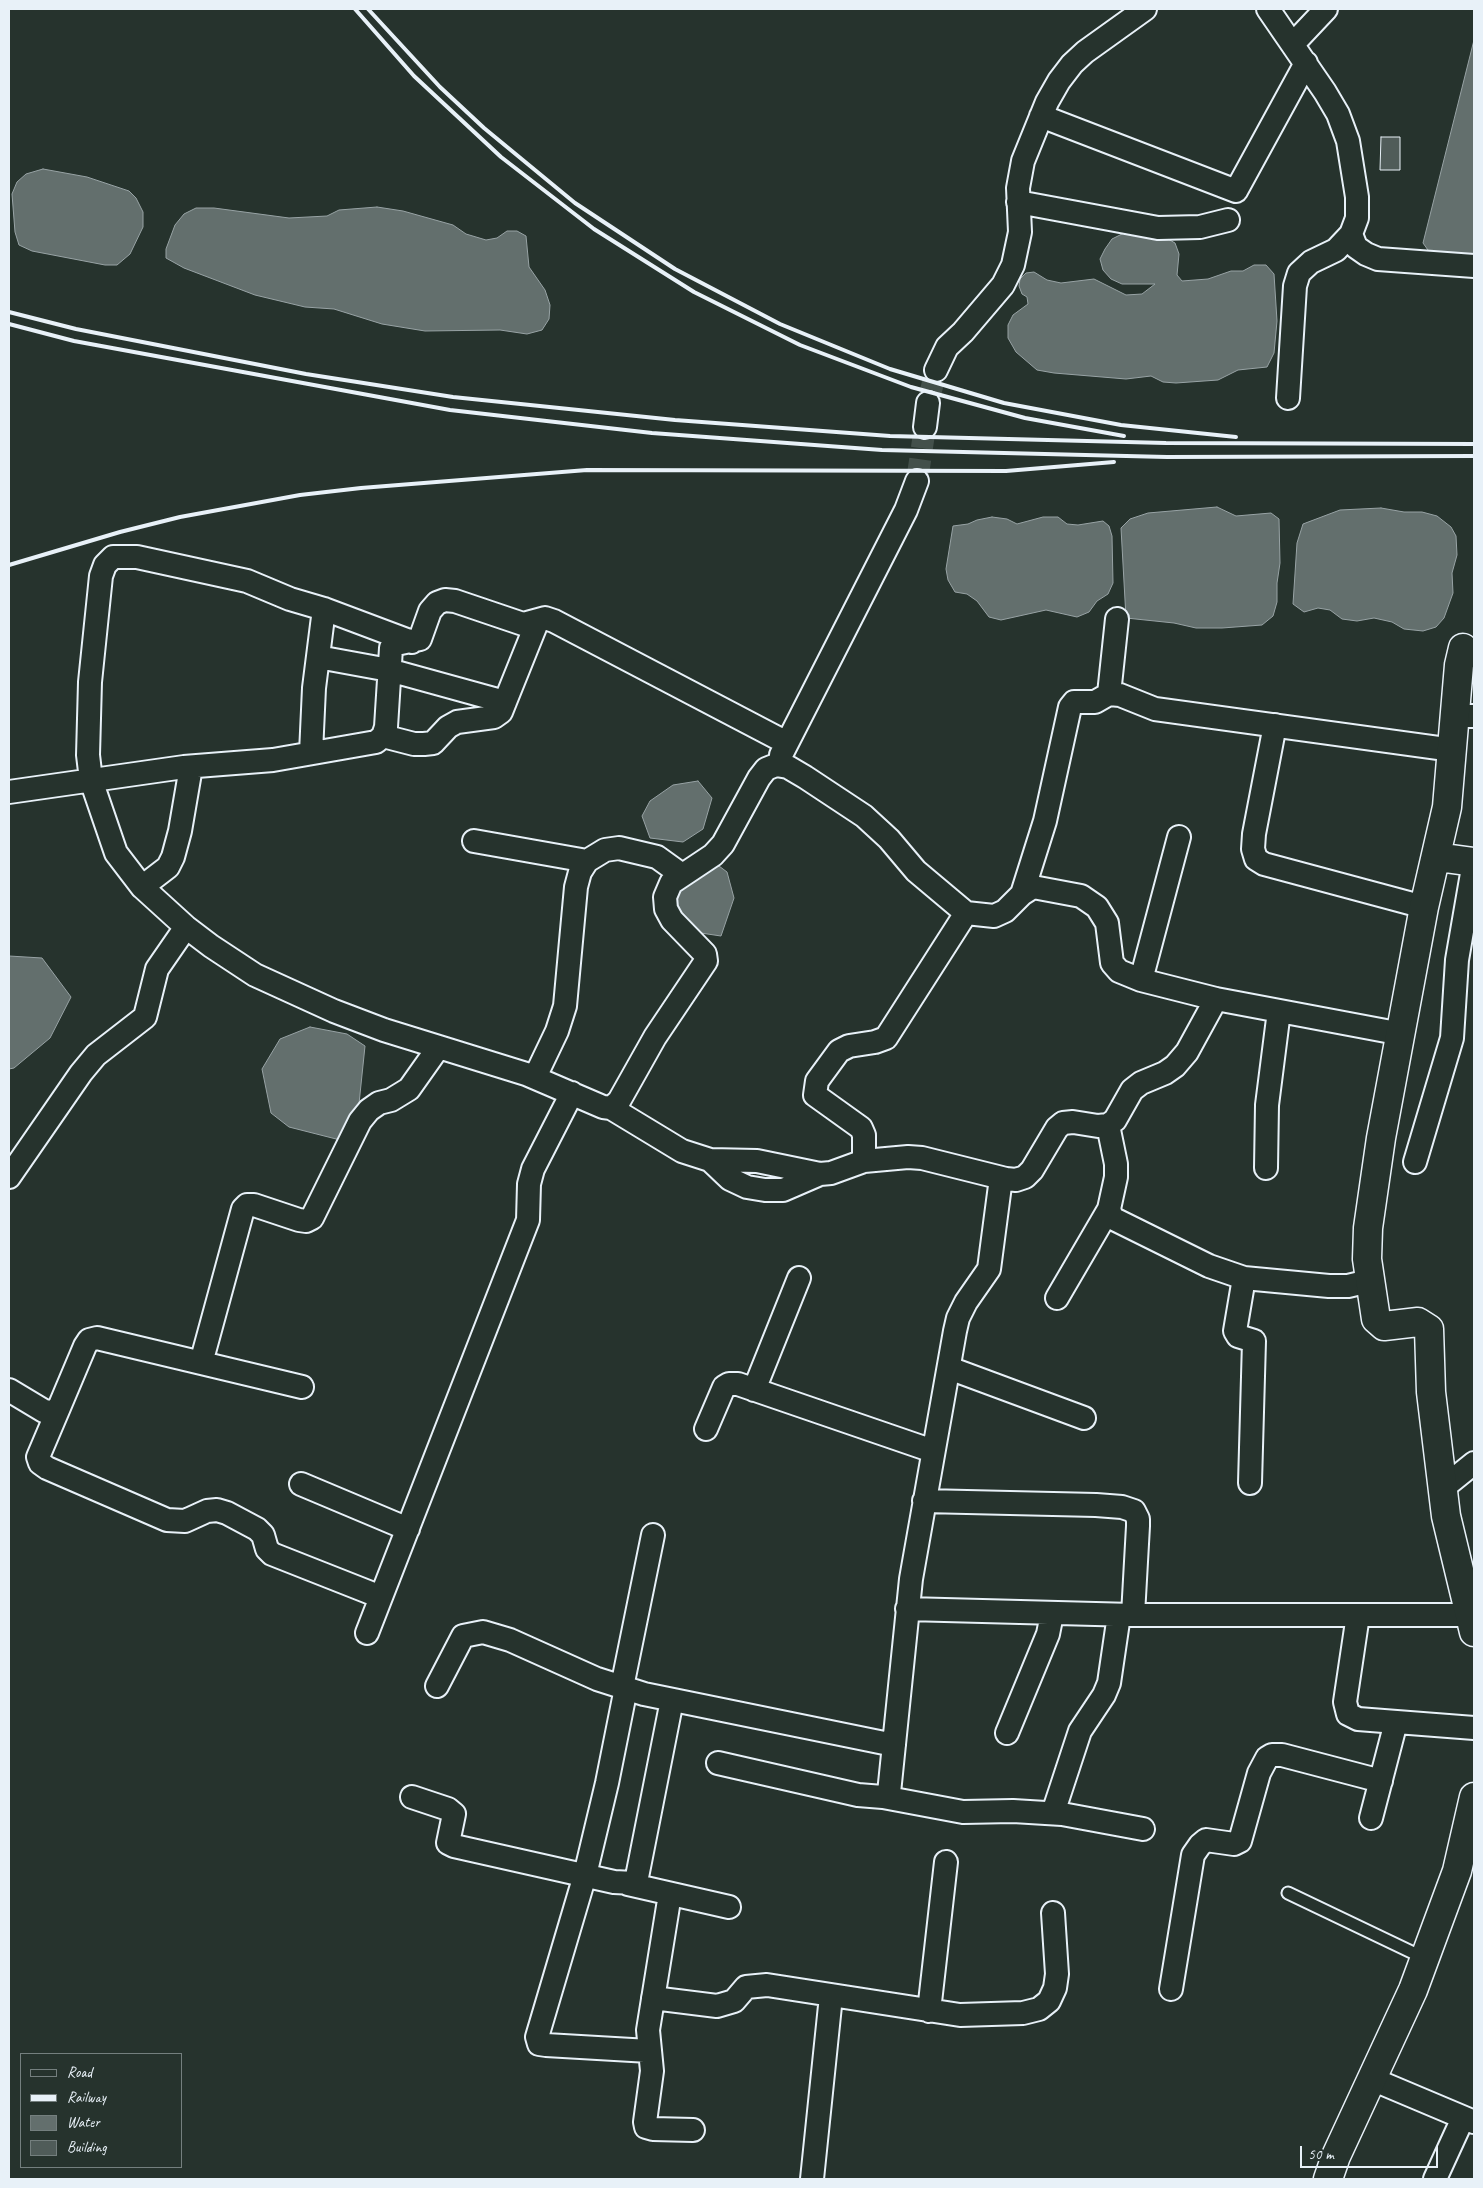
<!DOCTYPE html>
<html>
<head>
<meta charset="utf-8">
<style>
	body { margin:0 }
	#map { position:relative; width:1483px; height:2188px; overflow:hidden; background:#26332d; font-family:Caveat,sans-serif }
	canvas { display:block }
	.frame { position:absolute; inset:0; border:10px solid #e8f1f8; pointer-events:none }
	.legend { position:absolute; left:20px; top:2053px; width:162px; height:115px; box-sizing:border-box; background:#26332d; border:1px solid #747f7e; margin:0; padding:6px 9px; list-style:none; font-size:15px; color:#e8f1f8 }
	.legend li { display:flex; align-items:center; gap:10px; height:25px }
	.legend b { width:25px; border:1px solid #747f7e }
	.scale { position:absolute; left:1300px; top:2146px; width:138px; height:22px; box-sizing:border-box; border:2px solid #e8f1f8; border-top:0; padding-left:6px; font-size:15px; line-height:18px; white-space:nowrap; color:#e8f1f8; -webkit-text-stroke:4px #26332d; paint-order:stroke }
</style>
</head>
<body>
<div id="map">
<canvas width="1483" height="2188"></canvas>
<div class="frame"></div>
<ul class="legend">
<li><b style="height:6px;background:#26332d"></b>Road</li>
<li><b style="height:6px;background:#e8f1f8"></b>Railway</li>
<li><b style="height:14px;background:#636f6d"></b>Water</li>
<li><b style="height:14px;background:#505c59"></b>Building</li>
</ul>
<div class="scale">50 m</div>
</div>
<script>
const g = document.querySelector('canvas').getContext('2d');
g.lineJoin = 'round';
function fillPath(path, color) { g.fillStyle = color; g.fill(path, 'evenodd'); }
const shape = rows => new Path2D(rows.map(r => 'M' + r).join(''));
function strokePath(path, color, width, dash) { g.strokeStyle = color; g.lineWidth = width; g.lineCap = dash ? 'butt' : 'round'; g.setLineDash(dash || []); g.stroke(path); }
const water = shape([
	[1474,40,1474,255,1435,260,1423,243,1474,40],
	[43,169,87,177,129,191,136,198,143,212,143,227,130,254,117,265,105,265,32,251,19,245,15,232,12,194,17,182,26,174,43,169],
	[377,207,403,211,453,225,466,234,486,240,497,238,507,231,517,231,526,236,529,267,545,290,550,305,549,319,542,330,527,334,500,330,425,331,382,324,334,309,305,307,255,295,184,268,166,258,166,249,175,225,184,214,196,208,214,208,289,218,327,216,339,210,377,207],
	[1124,233,1163,236,1175,243,1179,254,1177,275,1182,281,1208,279,1231,271,1243,271,1254,265,1266,265,1274,274,1277,321,1274,353,1267,367,1238,370,1218,380,1176,383,1163,382,1151,376,1126,379,1054,373,1037,370,1016,352,1008,338,1008,325,1013,315,1028,304,1027,297,1022,294,1019,286,1020,279,1026,273,1034,272,1047,280,1061,283,1094,279,1126,295,1142,294,1155,284,1122,284,1111,279,1103,270,1100,259,1105,249,1112,239,1124,233],
	[1217,507,1236,516,1271,513,1279,519,1280,563,1277,583,1277,602,1273,616,1262,625,1222,628,1196,628,1174,623,1126,618,1121,528,1130,519,1148,513,1217,507],
	[1381,508,1404,512,1422,512,1437,516,1451,527,1456,536,1457,555,1452,573,1453,593,1444,618,1436,627,1423,631,1404,629,1392,622,1374,618,1357,621,1342,619,1330,610,1318,608,1304,612,1293,604,1297,543,1303,524,1340,510,1381,508],
	[992,517,1007,519,1017,524,1043,517,1058,517,1067,524,1078,525,1103,521,1109,526,1112,536,1113,583,1108,594,1097,601,1089,612,1077,617,1046,610,1001,620,989,617,977,601,967,594,955,592,948,580,946,569,953,526,968,524,977,520,992,517],
	[698,781,712,798,703,829,683,842,650,838,642,816,650,801,673,785,698,781],
	[719,866,727,872,734,898,721,936,694,932,678,907,677,884,681,877,719,866],
	[9,956,42,958,71,997,50,1038,14,1068,9,1069,9,956],
	[310,1027,347,1034,365,1046,357,1123,344,1141,289,1127,271,1113,262,1069,280,1039,310,1027]
]);
fillPath(water, '#636f6d');
strokePath(water, '#98a3a5', 1);
const building = shape([
	[1381,137,1400,137,1400,170,1380,170,1381,137]
]);
fillPath(building, '#505c59');
strokePath(building, '#e8f1f8', 1);
strokePath(shape([
	[928,403,936,370],
	[917,481,925,427]
]), '#43504b', 22, [22, 11]);
const lane = shape([
	[1288,1893,1424,1958]
]);
const street = shape([
	[1268,9,1325,92,1338,114,1348,141,1357,197,1357,218,1351,234,1336,250,1311,262,1299,273,1295,286,1288,398],
	[1293,44,1326,9],
	[1041,116,1236,191,1306,63],
	[1018,202,1158,228,1200,227,1228,220],
	[1351,234,1356,247,1366,254,1378,259,1474,266],
	[936,370,947,347,963,332,1003,285,1013,265,1020,232,1018,188,1023,161,1047,102,1059,81,1072,64,1085,52,1145,9],
	[925,427,928,403],
	[412,642,324,609,290,599,247,581,137,557,113,557,105,565,101,576,90,682,88,755,91,780,116,853,142,887,186,927,211,946,255,975,334,1011,384,1030,526,1074,603,1107,611,1108,619,1101,655,1037,706,961,705,954,672,920,666,909,665,897,671,883,713,855,723,844,759,778,766,769,776,765,788,767,805,777,864,816,889,839,916,871,966,913,994,916,1005,911,1022,894,1033,887,1081,896,1097,907,1107,923,1112,963,1119,971,1141,980,1216,999,1402,1034],
	[318,657,389,670,505,702],
	[1109,694,1120,695,1155,709,1453,750],
	[1455,716,1474,716],
	[1275,725,1254,834,1253,849,1256,859,1264,864,1424,907],
	[383,736,414,744,424,744,433,743,448,727,457,722,494,717,501,712,505,702,538,620],
	[311,753,314,688,324,609],
	[781,755,906,510,917,481],
	[9,792,184,767,273,760,376,742,383,736,386,727,391,648,396,644,420,639,430,611,437,603,445,600,455,601,523,624,545,618,554,621,787,743],
	[474,841,587,861],
	[142,887,168,867,173,857,180,831,191,767],
	[1022,894,1045,821,1070,707,1074,702,1095,702,1109,694,1117,619],
	[1141,980,1179,837],
	[535,1077,557,1031,565,1006,576,887,580,872,587,861,605,850,619,848,657,857,682,875],
	[611,1108,682,1151,710,1160,757,1161,820,1174,831,1173,864,1161,908,1157,922,1158,1006,1179,1016,1180,1025,1177,1032,1170,1057,1128,1063,1123,1073,1122,1098,1126,1108,1125,1115,1120,1132,1090,1141,1083,1165,1073,1175,1066,1187,1052,1216,999],
	[1108,1125,1116,1164,1116,1177,1109,1209,1112,1218,1209,1266,1244,1278,1329,1286,1348,1286,1369,1281],
	[710,1160,730,1179,747,1187,765,1190,783,1190,820,1174],
	[864,1161,864,1135,861,1128,815,1095,817,1081,839,1051,849,1046,875,1042,886,1038,966,913],
	[1415,1162,1452,1038,1457,960,1474,862],
	[1266,1168,1267,1105,1279,1011],
	[9,1177,81,1073,96,1055,145,1017,157,969,186,927],
	[1244,1278,1235,1331,1238,1336,1254,1341,1250,1483],
	[1057,1298,1109,1209],
	[201,1363,243,1209,247,1205,254,1205,299,1220,306,1221,312,1218,360,1121,369,1110,379,1103,391,1100,409,1089,438,1048],
	[949,1368,1084,1418],
	[9,1390,44,1411,52,1412,58,1410,85,1346,89,1340,97,1338,302,1387],
	[754,1390,799,1278],
	[58,1410,38,1457,40,1463,47,1468,167,1520,185,1521,207,1511,217,1510,227,1513,257,1529,263,1535,267,1549,272,1554,381,1597],
	[706,1429,724,1387,729,1384,738,1384,933,1451],
	[301,1484,408,1529],
	[1443,1488,1474,1463],
	[924,1501,1096,1505,1122,1507,1134,1511,1138,1519,1138,1526,1133,1615],
	[907,1609,1133,1615,1470,1615],
	[1358,1615,1345,1702,1348,1714,1358,1719,1474,1728],
	[367,1633,528,1220,529,1184,533,1169,572,1093],
	[437,1686,463,1636,483,1632,510,1640,597,1679,644,1694,894,1745],
	[622,1687,653,1535],
	[626,1688,607,1783,585,1875,537,2037,539,2044,546,2045,649,2051],
	[1007,1733,1048,1634,1052,1614],
	[718,1763,858,1795,883,1797,889,1793,911,1579,955,1331,958,1318,966,1302,989,1269,1001,1178],
	[412,1797,448,1809,454,1814,448,1843,454,1846,614,1882,634,1883,637,1877,672,1700],
	[883,1797,963,1812,1013,1811,1062,1814,1143,1829],
	[1053,1813,1080,1731,1104,1695,1109,1683,1119,1615],
	[1371,1818,1396,1722],
	[628,1884,729,1907],
	[670,1894,648,2030,652,2071,645,2122,646,2127,653,2129,693,2130],
	[1171,1989,1193,1855,1200,1845,1206,1840,1234,1844,1240,1841,1259,1773,1267,1758,1272,1755,1282,1755,1381,1781],
	[653,1998,717,2006,734,2001,746,1987,767,1985,960,2015,1023,2013,1039,2009,1049,2001,1055,1988,1057,1974,1053,1913],
	[929,2011,946,1862],
	[1372,2079,1474,2122],
	[812,2179,831,1996],
	[1435,2179,1463,2118]
]);
const secondary = shape([
	[1463,648,1459,665,1447,807,1424,907,1381,1138,1368,1228,1367,1259,1376,1319,1384,1326,1418,1322,1429,1329,1431,1392,1446,1516,1474,1632],
	[1437,857,1474,862],
	[1328,2179,1336,2156,1413,1990,1457,1871,1474,1797]
]);
strokePath(lane, '#e8f1f8', 15);
strokePath(street, '#e8f1f8', 26);
strokePath(secondary, '#e8f1f8', 31);
strokePath(lane, '#26332d', 11);
strokePath(street, '#26332d', 22);
strokePath(secondary, '#26332d', 28);
strokePath(shape([
	[355,9,414,76,501,157,594,229,694,292,800,345,911,387,1025,418,1124,436],
	[368,9,440,87,484,128,575,203,675,269,780,324,890,369,1004,403,1121,425,1236,437],
	[9,312,76,329,306,374,453,397,675,420,890,436,1166,443,1474,444],
	[9,324,74,341,450,410,652,433,882,450,1167,457,1474,456],
	[9,565,120,532,180,517,300,495,361,488,587,470,1006,471,1114,462]
]), '#e8f1f8', 4);
</script>
</body>
</html>
